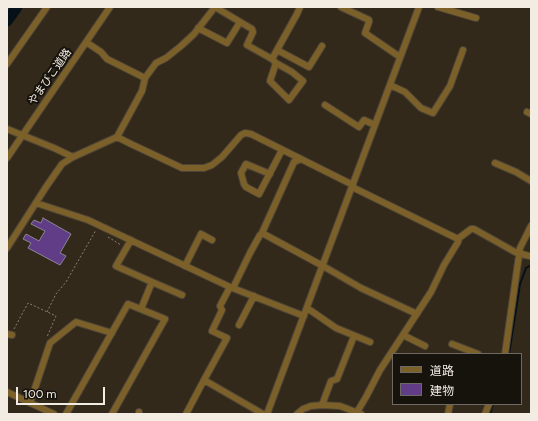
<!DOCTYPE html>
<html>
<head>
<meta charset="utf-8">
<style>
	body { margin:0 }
	#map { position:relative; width:538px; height:421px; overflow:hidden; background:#32291b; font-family:Figtree,"Noto Sans JP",sans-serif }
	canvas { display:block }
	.frame { position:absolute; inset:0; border:8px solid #f2ece3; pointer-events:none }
	.legend { position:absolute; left:392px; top:353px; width:130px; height:52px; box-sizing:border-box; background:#16120c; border:1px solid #6e6962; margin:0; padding:5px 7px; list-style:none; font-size:12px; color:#f2ece3 }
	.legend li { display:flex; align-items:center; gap:8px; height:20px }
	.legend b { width:20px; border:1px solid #6e6962 }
	.scale { position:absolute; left:16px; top:387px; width:89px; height:18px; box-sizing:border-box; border:2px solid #f2ece3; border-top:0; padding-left:5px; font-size:12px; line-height:14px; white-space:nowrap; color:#f2ece3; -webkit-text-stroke:3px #16120c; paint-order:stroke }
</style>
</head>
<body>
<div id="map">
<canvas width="538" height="421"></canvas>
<div class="frame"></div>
<ul class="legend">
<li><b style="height:5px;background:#7c6029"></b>道路</li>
<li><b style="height:11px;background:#603d86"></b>建物</li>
</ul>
<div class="scale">100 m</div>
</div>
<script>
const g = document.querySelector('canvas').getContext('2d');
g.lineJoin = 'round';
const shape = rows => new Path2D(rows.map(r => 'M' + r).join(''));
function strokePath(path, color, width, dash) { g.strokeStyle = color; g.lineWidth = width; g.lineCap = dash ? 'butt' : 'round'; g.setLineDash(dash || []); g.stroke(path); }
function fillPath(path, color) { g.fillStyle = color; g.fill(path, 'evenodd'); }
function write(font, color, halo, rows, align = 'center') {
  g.font = font + ' Figtree,"Noto Sans JP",sans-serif'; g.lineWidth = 4; g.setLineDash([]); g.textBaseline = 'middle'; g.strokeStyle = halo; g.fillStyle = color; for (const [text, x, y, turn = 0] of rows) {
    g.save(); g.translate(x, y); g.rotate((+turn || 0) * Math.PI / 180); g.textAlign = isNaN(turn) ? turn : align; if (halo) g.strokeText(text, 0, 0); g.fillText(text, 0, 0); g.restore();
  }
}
strokePath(shape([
	[509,354,520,284,526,268,531,265],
	[490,414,493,404]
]), '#051018', 2);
strokePath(shape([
	[7,21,17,7]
]), '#051018', 11);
const building = shape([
	[43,218,71,234,60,253,66,256,60,265,28,248,31,243,23,239,26,234,39,241,45,231,31,224,34,220,41,223,43,218]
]);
fillPath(building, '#603d86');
strokePath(building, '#8b8495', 1);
const minor = shape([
	[215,7,252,29,253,32,247,45,272,59],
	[341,7,369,20,369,22,365,33,400,57],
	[438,7,476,18],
	[198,28,227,43,240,22],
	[86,42,101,52,107,59,145,78],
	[277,50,309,67,322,46],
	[276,63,270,81,289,100,303,81,292,72,276,63,272,59,297,14,300,7],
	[7,64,47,7],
	[390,85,405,92,421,108,433,113,450,86,463,50],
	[325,105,359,127,364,120,375,125],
	[527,112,531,114],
	[7,129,54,148,73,157],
	[117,137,131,144,182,168,204,168,212,165,222,157,241,135,245,133,251,134,353,185],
	[7,158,110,7],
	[301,159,294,162,262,233,323,266,361,288,417,314],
	[495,163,516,172,531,181],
	[270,174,246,164,241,173,244,184,246,187,259,194,282,150],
	[352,187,456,238,459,238],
	[36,203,88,220,230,287,304,316],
	[131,240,116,266,152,282],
	[7,248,46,187,62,164,73,157,117,137,142,91,145,78,156,63,166,58,181,46,194,34,215,7],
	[185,266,201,234,212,240],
	[230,287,220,306,222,310,212,331,227,338,204,380,263,414],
	[233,288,250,253,260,235,262,233],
	[307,308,336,328,370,342],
	[141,309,152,282,182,295],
	[239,325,254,296],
	[7,334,12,335],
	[403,335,425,346],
	[452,344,478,354],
	[505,354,520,248,531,226],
	[7,392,54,414],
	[30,403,50,343,76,322,112,333],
	[322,405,331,381,337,379,354,336],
	[357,412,366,397,380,370,431,292,444,265,458,242,459,238,471,229,474,229,515,252,529,256,531,256],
	[66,414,128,304,165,319,112,414],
	[139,414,139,412],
	[186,414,204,380],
	[267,414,419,7],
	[297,414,303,409,311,406,322,405,340,406,361,414],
	[448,414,450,404],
	[485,414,489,404]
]);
strokePath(minor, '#4d4437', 8);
strokePath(shape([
	[108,237,121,245],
	[47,312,56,294,66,282,96,230],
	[14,329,28,303,56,316,47,337]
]), '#8a8276', 1, [2, 2]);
strokePath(minor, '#7c6029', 6);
write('11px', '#f2ece3', '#16120c', [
	["やまびこ道路",50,77,-55]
]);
</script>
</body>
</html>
